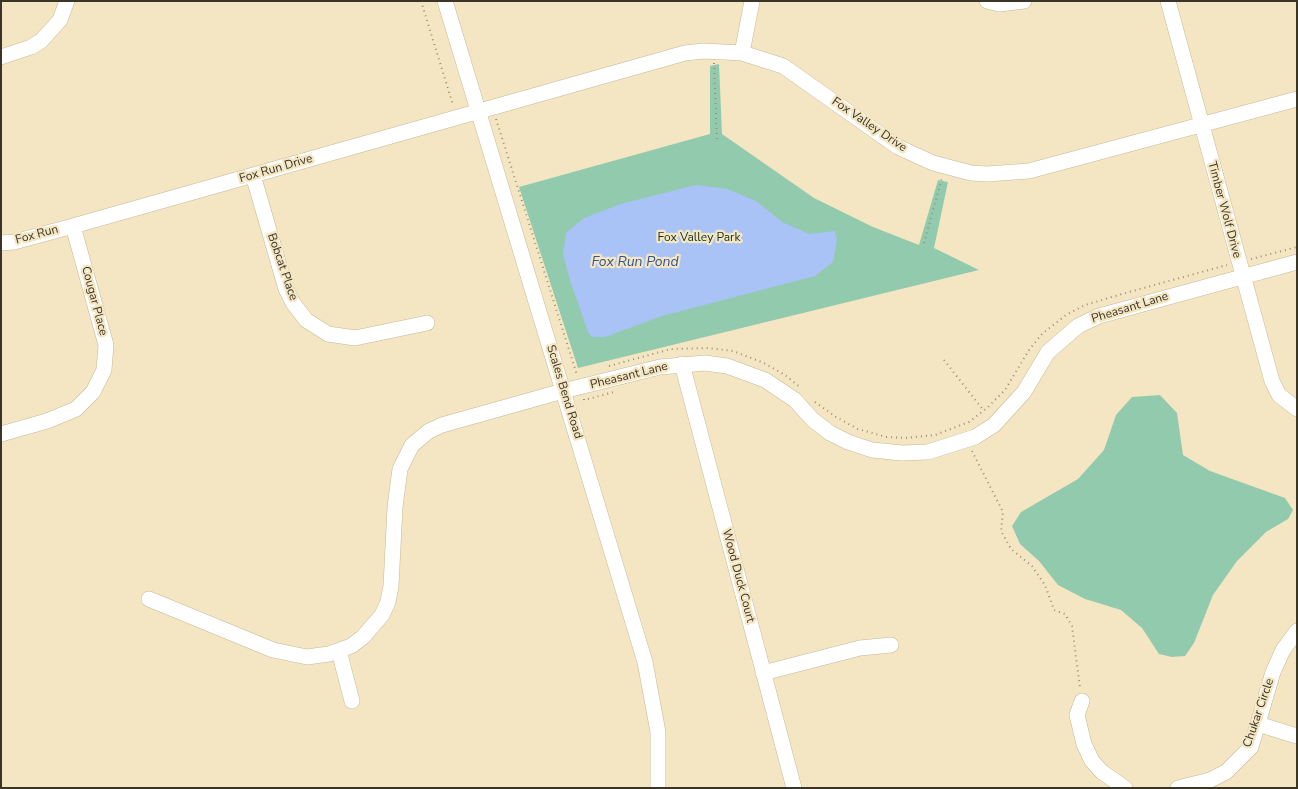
<!DOCTYPE html>
<html>
<head>
<meta charset="utf-8">
<style>
	body { margin:0 }
	#map { position:relative; width:1298px; height:789px; overflow:hidden; background:#f4e6c3; font-family:"Nunito Sans",sans-serif }
	canvas { display:block }
	.frame { position:absolute; inset:0; border:2px solid #3b3527; pointer-events:none }
</style>
</head>
<body>
<div id="map">
<canvas width="1298" height="789"></canvas>
<div class="frame"></div>
</div>
<script>
const g = document.querySelector('canvas').getContext('2d');
g.lineJoin = 'round';
function fillPath(path, color) { g.fillStyle = color; g.fill(path, 'evenodd'); }
const shape = rows => new Path2D(rows.map(r => 'M' + r).join(''));
function strokePath(path, color, width, dash) { g.strokeStyle = color; g.lineWidth = width; g.lineCap = dash ? 'butt' : 'round'; g.setLineDash(dash || []); g.stroke(path); }
function write(font, color, halo, rows, align = 'center') {
  g.font = font + ' "Nunito Sans",sans-serif'; g.lineWidth = 4.5; g.setLineDash([]); g.textBaseline = 'middle'; g.strokeStyle = halo; g.fillStyle = color; for (const [text, x, y, turn = 0] of rows) {
    g.save(); g.translate(x, y); g.rotate((+turn || 0) * Math.PI / 180); g.textAlign = isNaN(turn) ? turn : align; if (halo) g.strokeText(text, 0, 0); g.fillText(text, 0, 0); g.restore();
  }
}
fillPath(shape([
	[719,64,722,134,814,198,873,227,919,245,938,180,948,182,934,248,979,270,578,368,519,187,710,134,710,66],
	[1160,395,1177,413,1183,455,1210,471,1285,498,1293,510,1288,519,1266,532,1237,561,1213,595,1194,643,1185,656,1172,657,1159,654,1142,628,1121,610,1085,599,1058,585,1039,561,1020,544,1012,526,1021,512,1078,479,1104,450,1116,415,1132,397]
]), '#92caae');
fillPath(shape([
	[696,185,727,189,756,201,782,222,809,234,835,231,837,240,833,262,815,276,662,316,605,337,592,337,588,332,570,280,563,254,566,233,584,218,621,204]
]), '#a9c3f6');
const minor = shape([
	[445,1,645,662,658,732,658,788],
	[987,1,999,4,1024,1],
	[1168,1,1272,381,1279,395,1297,409],
	[742,53,752,1],
	[1,57,31,47,41,41,60,20,67,1],
	[253,175,286,289,293,303,306,320,328,334,355,338,427,323],
	[1,243,14,242,73,226,685,53,704,51,742,53,783,66,898,147,933,163,971,173,987,174,1029,171,1297,99],
	[682,364,794,788],
	[1,434,47,421,76,409,93,392,104,370,106,345,73,226],
	[149,599,273,650,307,657,329,654,351,646,363,637,382,615,388,602,391,586,395,507,400,469,412,445,429,431,442,425,563,391,660,367,705,363,727,366,765,380,795,400,813,420,830,433,848,442,872,450,902,453,928,452,975,437,994,425,1024,392,1048,352,1078,326,1099,316,1297,262],
	[339,651,352,701],
	[763,673,860,648,891,645],
	[1082,701,1077,715,1084,744,1092,761,1102,772,1125,788],
	[1258,724,1297,736],
	[1178,788,1210,780,1226,772,1251,747,1273,672,1283,650,1297,631]
]);
strokePath(minor, '#c6b897', 16);
strokePath(shape([
	[421,1,453,105],
	[714,63,717,141],
	[496,119,577,375],
	[924,243,942,178],
	[1251,259,1297,247],
	[944,360,984,411],
	[609,366,671,349,708,348,733,351,764,363,785,375,801,388],
	[584,399,584,400,614,392],
	[815,402,836,417,858,429,886,437,905,438,935,435,969,422,987,408,1005,390,1029,350,1042,334,1066,315,1085,305,1122,294,1227,265],
	[972,451,1003,512,1001,531,1011,549,1032,566,1045,585,1054,610,1065,614,1072,626,1080,688]
]), '#998f76', 2, [1, 4]);
strokePath(minor, '#fff', 15);
write('12px', '#3b3527', '#f4e6c3', [
	["Fox Valley Drive",869,125,34],
	["Fox Run Drive",276,169,-16],
	["Timber Wolf Drive",1224,210,75],
	["Fox Run",37,235,-15],
	["Bobcat Place",282,267,71],
	["Cougar Place",94,301,75],
	["Pheasant Lane",1130,308,-17],
	["Pheasant Lane",629,376,-14],
	["Scales Bend Road",564,392,73],
	["Wood Duck Court",738,576,75],
	["Chukar Circle",1259,713,-71]
]);
write('12px', '#133023', '#f4e6c3', [
	["Fox Valley Park",699,238]
]);
write('italic 14px', '#375593', '#f4e6c3', [
	["Fox Run Pond",635,263]
]);
</script>
</body>
</html>
